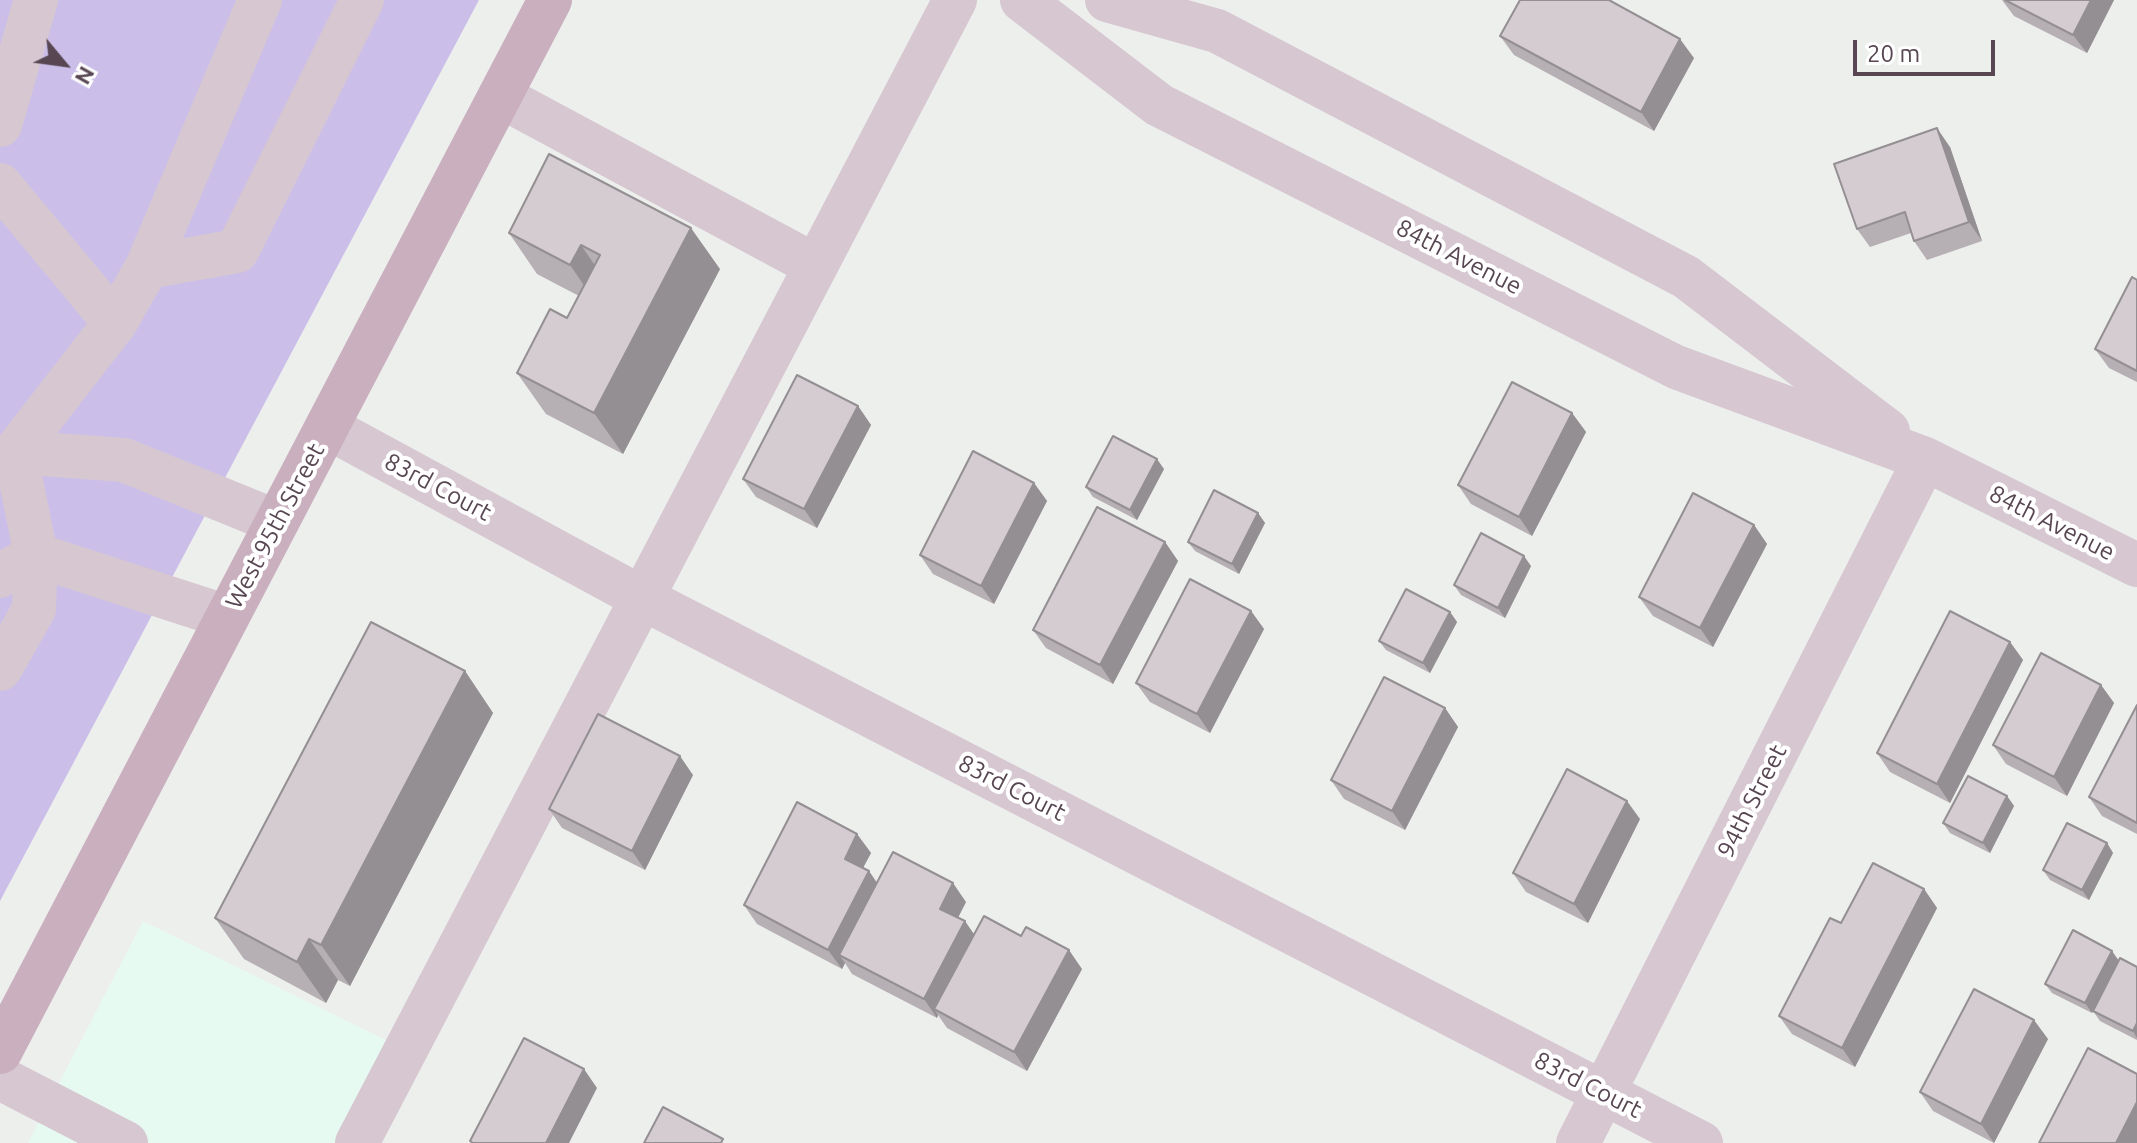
<!DOCTYPE html>
<html>
<head>
<meta charset="utf-8">
<style>
	body { margin:0 }
	#map { position:relative; width:2137px; height:1143px; overflow:hidden; background:#edefed; font-family:Ubuntu,sans-serif }
	canvas { display:block }
	.north { position:absolute; left:24px; top:24px; width:80px; height:80px; -webkit-text-stroke:6px #fff; paint-order:stroke; rotate:119deg; font-size:22px; font-weight:700; line-height:32px; text-align:center; color:#584752 }
	.north::after { content:''; display:block; margin:auto; width:28px; height:36px; background:#584752; clip-path:polygon(50% 0,100% 100%,50% 72%,0 100%) }
	.scale { position:absolute; left:1853px; top:40px; width:142px; height:36px; box-sizing:border-box; border:4px solid #584752; border-top:0; padding-left:10px; font-size:24px; line-height:28px; white-space:nowrap; color:#584752; -webkit-text-stroke:6px #fff; paint-order:stroke }
</style>
</head>
<body>
<div id="map">
<canvas width="2137" height="1143"></canvas>
<div class="north">N</div>
<div class="scale">20 m</div>
</div>
<script>
const g = document.querySelector('canvas').getContext('2d');
g.lineJoin = 'round';
function fillPath(path, color) { g.fillStyle = color; g.fill(path, 'evenodd'); }
const shape = rows => new Path2D(rows.map(r => 'M' + r).join(''));
function strokePath(path, color, width, dash) { g.strokeStyle = color; g.lineWidth = width; g.lineCap = dash ? 'butt' : 'round'; g.setLineDash(dash || []); g.stroke(path); }
function write(font, color, halo, rows, align = 'center') {
  g.font = font + ' Ubuntu,sans-serif'; g.lineWidth = 8; g.setLineDash([]); g.textBaseline = 'middle'; g.strokeStyle = halo; g.fillStyle = color; for (const [text, x, y, turn = 0] of rows) {
    g.save(); g.translate(x, y); g.rotate((+turn || 0) * Math.PI / 180); g.textAlign = isNaN(turn) ? turn : align; if (halo) g.strokeText(text, 0, 0); g.fillText(text, 0, 0); g.restore();
  }
}
fillPath(shape([
	[143,921,406,1050,357,1143,28,1143]
]), '#e7faf2');
fillPath(shape([
	[0,0,479,0,0,901]
]), '#cbbfea');
strokePath(shape([
	[1022,0,1159,105,1676,367,1925,459,2137,565],
	[1107,0,1217,31,1686,277,1888,431],
	[500,96,816,266],
	[0,125,36,0],
	[0,185,115,323],
	[147,267,260,0],
	[327,427,642,598,1701,1143],
	[15,452,124,460,277,522],
	[0,461,15,452,115,323,147,267,237,251,362,0],
	[0,576,36,555,227,617],
	[0,669,34,609,36,555,15,452],
	[0,1078,126,1143],
	[357,1143,955,0],
	[1578,1143,1925,459]
]), '#d6c7d1', 44);
strokePath(shape([
	[0,1052,550,0]
]), '#caafbf', 44);
fillPath(shape([
	[2002,0,2114,0,2087,53,2014,16],
	[1500,36,1694,58,1654,131,1514,55],
	[1950,147,1982,241,1927,260,1914,241,1911,233,1870,247,1857,229],
	[509,233,720,269,623,454,546,414,517,373,567,318,579,296,537,274],
	[2137,280,2137,382,2109,368,2095,349],
	[858,406,871,425,817,528,756,497,743,479],
	[1572,413,1586,432,1532,536,1471,504,1458,485],
	[1164,469,1137,520,1093,497,1086,487],
	[1034,483,1047,501,994,604,933,574,920,555],
	[1258,513,1265,523,1239,574,1195,551,1188,542],
	[1754,525,1767,544,1713,647,1653,616,1639,597],
	[1165,542,1178,561,1113,684,1046,648,1033,630],
	[1531,566,1505,618,1461,595,1454,585],
	[1251,611,1264,629,1210,733,1150,702,1136,683],
	[1450,612,1457,622,1430,673,1386,650,1379,641],
	[2010,642,2023,660,1950,803,1890,772,1877,753],
	[465,671,493,713,350,986,338,980,326,1003,244,959,215,918],
	[2101,685,2114,703,2067,796,2006,764,1993,745],
	[2137,705,2137,834,2102,816,2089,797],
	[1445,708,1458,727,1405,830,1344,799,1331,780],
	[693,775,645,870,562,828,549,809],
	[2007,796,2014,806,1990,853,1950,833,1943,823],
	[1640,819,1588,923,1526,892,1513,873],
	[857,834,871,853,863,868,877,883,966,902,958,918,974,934,1082,969,1027,1071,947,1028,938,1015,937,1018,852,974,845,963,842,969,757,924,744,905],
	[2107,843,2113,853,2089,900,2050,880,2043,870],
	[1924,889,1937,908,1855,1067,1792,1034,1779,1016],
	[2119,960,2137,967,2137,1040,2100,1021,2093,1011,2108,981,2092,1013,2052,993,2045,984],
	[2048,1039,1994,1143,1933,1111,1920,1092]
]), '#b6afb3');
fillPath(shape([
	[2091,0,2114,0,2087,53,2073,35],
	[1680,39,1694,58,1654,131,1641,112],
	[1937,128,1950,147,1982,241,1969,222],
	[691,228,720,269,623,454,594,413],
	[581,245,609,286,599,307,570,265],
	[858,406,871,425,817,528,804,509],
	[1572,413,1586,432,1532,536,1519,517],
	[1157,459,1164,469,1137,520,1130,510],
	[1034,483,1047,501,994,604,981,586],
	[1258,513,1265,523,1239,574,1232,564],
	[1754,525,1767,544,1713,647,1700,628],
	[1165,542,1178,561,1113,684,1100,665],
	[1524,556,1531,566,1505,618,1498,608],
	[1251,611,1264,629,1210,733,1197,714],
	[1450,612,1457,622,1430,673,1423,663],
	[2010,642,2023,660,1950,803,1937,784],
	[465,671,493,713,350,986,321,945],
	[2101,685,2114,703,2067,796,2054,777],
	[1445,708,1458,727,1405,830,1392,811],
	[680,756,693,775,645,870,632,851],
	[2007,796,2014,806,1990,853,1983,843],
	[1627,801,1640,819,1588,923,1574,904],
	[857,834,871,853,858,877,845,859],
	[2107,843,2113,853,2089,900,2082,890],
	[869,871,882,890,839,955,845,963,842,969,828,950],
	[953,883,966,902,953,927,940,909],
	[1924,889,1937,908,1855,1067,1842,1048],
	[965,921,978,940,934,1009,938,1015,937,1018,924,999],
	[309,939,338,980,326,1003,297,962],
	[1069,950,1082,969,1027,1071,1014,1052],
	[2112,951,2119,961,2092,1013,2085,1003],
	[2034,1020,2048,1039,1994,1143,1981,1124],
	[2137,1023,2137,1038,2133,1031],
	[584,1069,597,1088,569,1143,546,1143],
	[2137,1102,2137,1143,2116,1143]
]), '#948f92');
const building = shape([
	[1520,0,1609,0,1680,39,1641,112,1500,36,1520,0],
	[2005,0,2091,0,2073,35,2005,0],
	[1937,128,1969,222,1914,241,1905,212,1857,229,1834,164,1937,128],
	[549,154,691,228,594,413,517,373,550,309,567,318,600,255,581,245,570,265,509,233,549,154],
	[2132,277,2137,280,2137,371,2095,349,2132,277],
	[797,375,858,406,804,509,743,479,797,375],
	[1512,382,1572,413,1519,517,1458,485,1512,382],
	[1113,436,1157,459,1130,510,1086,487,1113,436],
	[973,451,1034,483,981,586,920,555,973,451],
	[1214,490,1258,513,1232,564,1188,542,1214,490],
	[1693,493,1754,525,1700,628,1639,597,1693,493],
	[1097,507,1165,542,1100,665,1033,630,1097,507],
	[1481,533,1524,556,1498,608,1454,585,1481,533],
	[1190,579,1251,611,1197,714,1136,683,1190,579],
	[1406,589,1450,612,1423,663,1379,641,1406,589],
	[1950,611,2010,642,1937,784,1877,753,1950,611],
	[371,622,465,671,321,945,309,939,297,962,215,918,371,622],
	[2041,653,2101,685,2054,777,1993,745,2041,653],
	[1384,677,1445,708,1392,811,1331,780,1384,677],
	[2137,705,2137,823,2089,797,2137,705],
	[598,714,680,756,632,851,549,809,598,714],
	[1567,769,1627,801,1574,904,1513,873,1567,769],
	[1968,776,2007,796,1983,843,1943,823,1968,776],
	[797,802,857,834,845,859,869,871,828,950,744,905,797,802],
	[2067,823,2107,843,2082,890,2043,870,2067,823],
	[893,852,953,883,940,909,965,921,924,999,839,955,893,852],
	[1873,863,1924,889,1842,1048,1779,1016,1830,918,1841,923,1873,863],
	[984,916,1021,936,1026,927,1069,950,1014,1052,934,1009,984,916],
	[2073,930,2112,951,2085,1003,2045,984,2073,930],
	[2120,958,2137,967,2137,1023,2133,1031,2093,1011,2120,958],
	[1974,989,2034,1020,1981,1124,1920,1092,1974,989],
	[524,1038,584,1069,546,1143,473,1143,470,1141,524,1038],
	[2088,1048,2137,1074,2137,1102,2116,1143,2039,1143,2088,1048],
	[663,1107,723,1139,721,1143,644,1143,663,1107]
]);
fillPath(building, '#d4ccd0');
strokePath(building, '#948f92', 2);
write('24px', '#584752', '#fff', [
	["84th Avenue",1459,257,27],
	["83rd Court",438,487,28],
	["84th Avenue",2052,523,27],
	["West 95th Street",275,526,-62],
	["83rd Court",1012,788,27],
	["94th Street",1752,801,-63],
	["83rd Court",1588,1085,27]
]);
</script>
</body>
</html>
